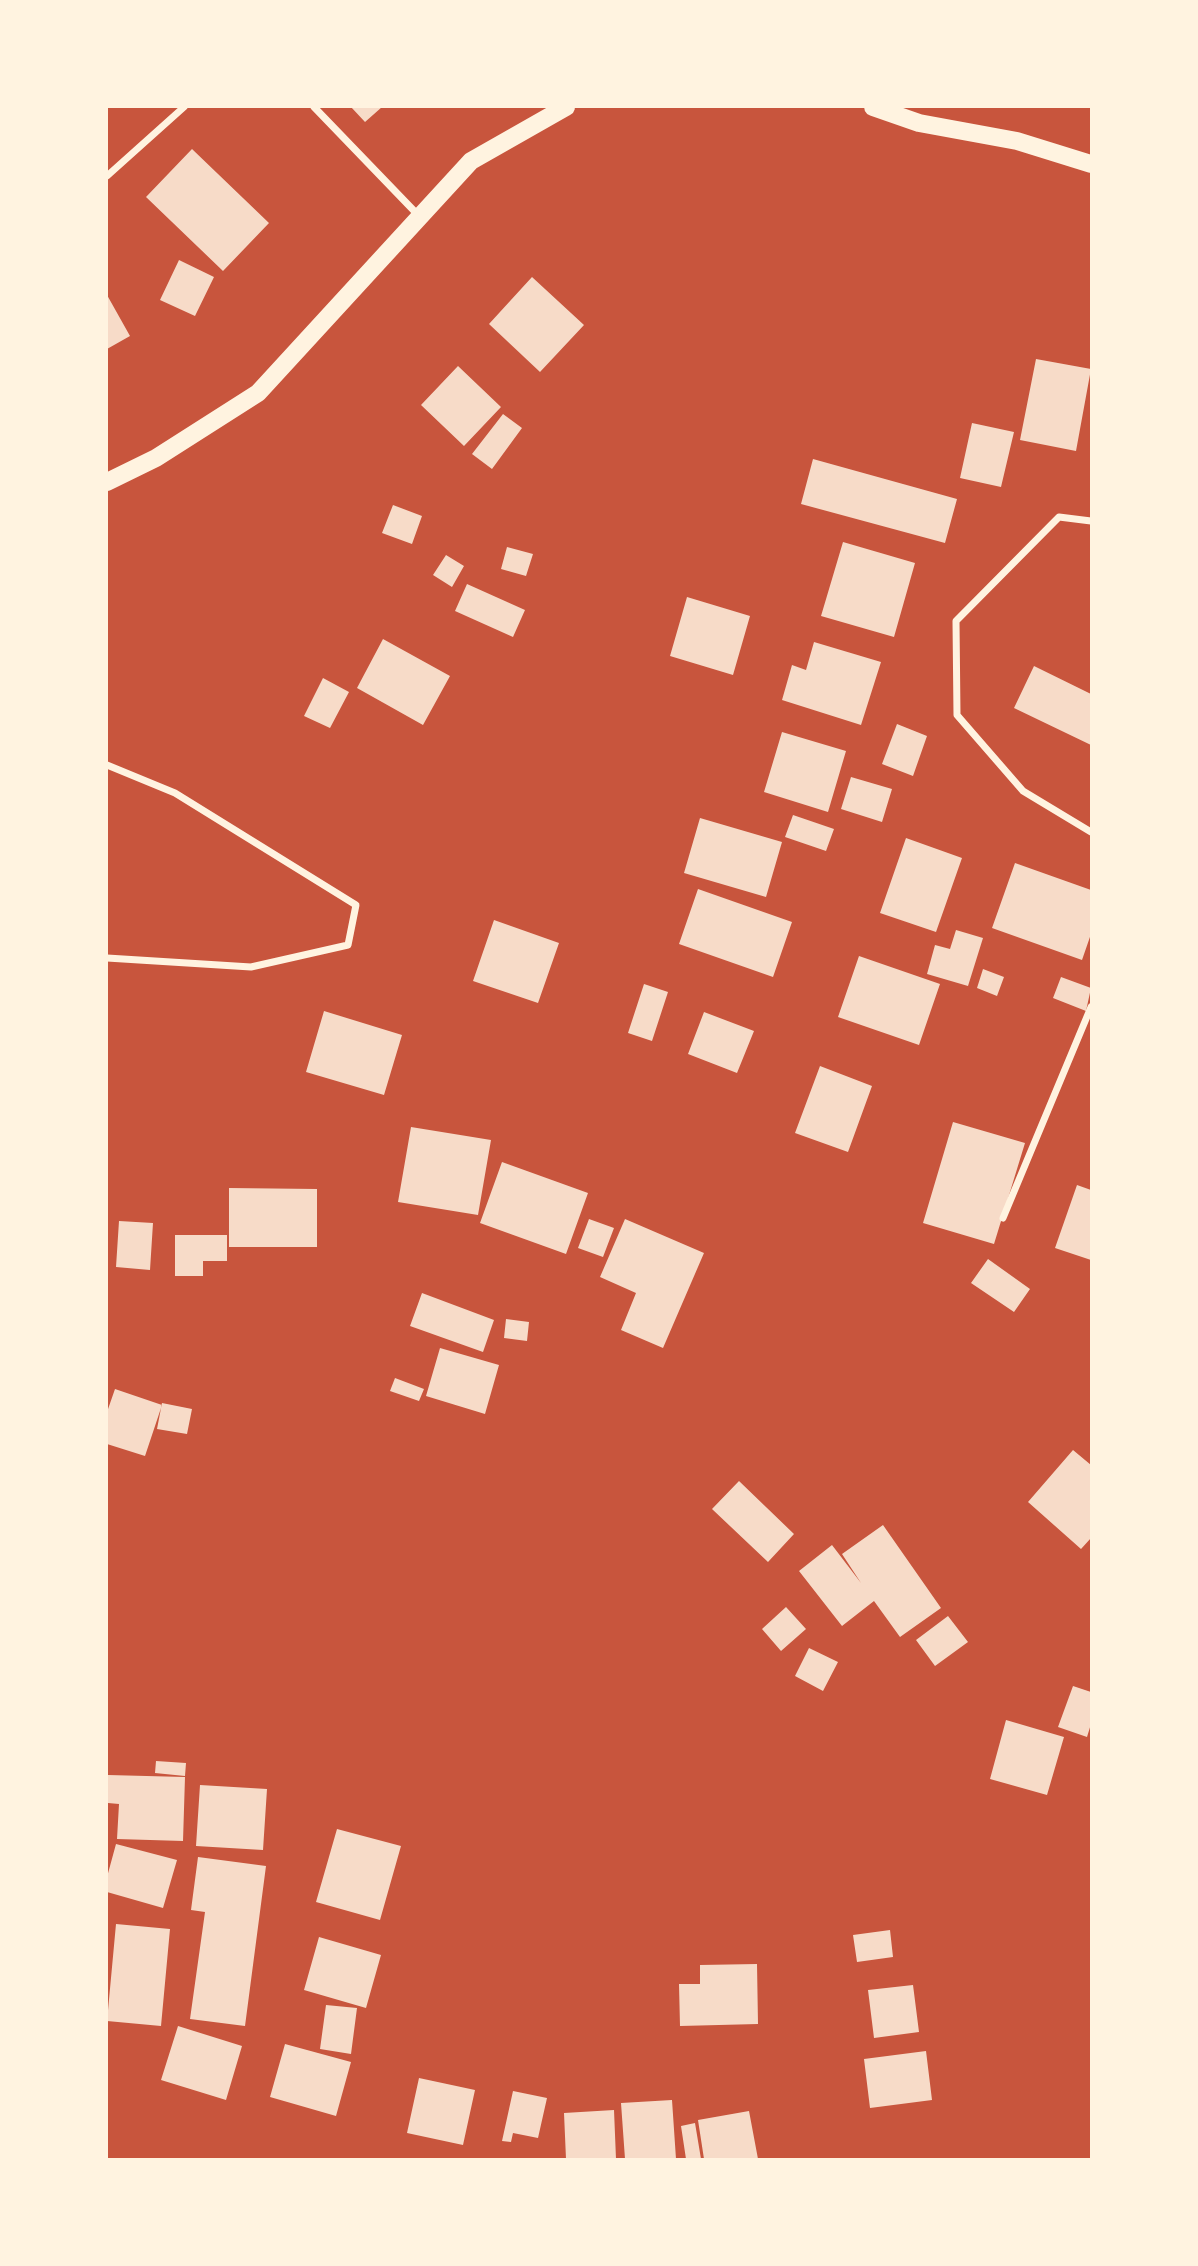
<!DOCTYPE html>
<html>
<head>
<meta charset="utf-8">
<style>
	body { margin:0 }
	#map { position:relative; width:1198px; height:2266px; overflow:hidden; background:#c8553d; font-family:Mulish,sans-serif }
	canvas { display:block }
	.frame { position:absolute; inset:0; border:108px solid #fff3e0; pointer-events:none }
</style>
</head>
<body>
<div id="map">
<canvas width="1198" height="2266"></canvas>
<div class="frame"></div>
</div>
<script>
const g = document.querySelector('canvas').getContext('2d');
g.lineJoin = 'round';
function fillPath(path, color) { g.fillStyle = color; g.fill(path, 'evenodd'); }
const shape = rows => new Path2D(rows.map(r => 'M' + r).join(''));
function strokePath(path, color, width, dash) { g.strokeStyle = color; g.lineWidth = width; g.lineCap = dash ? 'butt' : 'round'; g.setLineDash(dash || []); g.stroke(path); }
fillPath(shape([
	[351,107,382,107,365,122],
	[192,149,269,223,223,271,146,197],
	[179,260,214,277,195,316,160,300],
	[532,277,584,325,540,372,489,324],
	[107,295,130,336,107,349],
	[1036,359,1091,369,1076,451,1020,440],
	[458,366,501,407,464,446,421,405],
	[503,414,522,428,492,469,472,454],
	[972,423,1014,432,1001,487,960,478],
	[813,459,957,499,945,543,801,504],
	[393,505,422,516,412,544,382,533],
	[843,542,915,563,894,637,821,616],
	[507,547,533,554,526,576,501,569],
	[446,555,464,566,452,587,433,575],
	[467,584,525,610,513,637,455,611],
	[687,597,750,616,733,675,670,656],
	[383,639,450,676,423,725,357,688],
	[814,642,881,662,861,725,782,700,792,665,806,670],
	[1034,666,1091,694,1091,745,1014,708],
	[323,678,349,692,330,728,304,716],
	[897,724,927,736,913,776,882,764],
	[782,732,846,751,828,812,764,792],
	[851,777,892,789,882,822,841,809],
	[793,815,834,829,826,851,785,837],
	[700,818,782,842,766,897,684,873],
	[906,838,962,858,936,932,880,913],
	[1015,863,1091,890,1091,934,1082,960,992,928],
	[698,889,792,922,773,977,679,944],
	[494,920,559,943,538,1003,473,981],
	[956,930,983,938,968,986,927,974,935,945,950,949],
	[859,956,940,984,919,1045,838,1017],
	[983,969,1004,977,997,996,977,988],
	[1061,977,1091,988,1086,1011,1053,998],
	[644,984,668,992,652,1041,628,1033],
	[324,1011,402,1035,384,1095,306,1072],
	[704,1012,754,1031,737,1073,688,1054],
	[820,1066,872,1086,848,1152,795,1133],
	[953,1122,1025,1143,994,1244,923,1223],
	[411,1127,491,1140,478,1215,398,1202],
	[502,1162,588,1193,566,1254,480,1223],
	[1077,1185,1091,1190,1091,1260,1055,1248],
	[229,1188,317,1189,317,1247,229,1247],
	[589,1219,614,1228,603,1257,578,1248],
	[625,1219,704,1253,663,1348,621,1330,636,1293,600,1277],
	[119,1221,153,1223,150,1270,116,1267],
	[175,1235,227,1235,227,1261,203,1261,203,1276,175,1276],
	[988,1259,1030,1289,1014,1312,971,1283],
	[422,1293,494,1320,483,1352,410,1326],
	[506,1319,529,1322,527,1341,504,1338],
	[440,1348,499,1365,485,1414,426,1396],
	[395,1378,424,1389,419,1401,390,1391],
	[115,1389,162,1405,145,1456,107,1444,107,1412],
	[162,1403,192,1409,187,1434,157,1429],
	[1073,1450,1091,1465,1091,1538,1081,1549,1028,1502],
	[739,1481,794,1534,768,1562,712,1509],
	[883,1525,941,1608,900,1637,874,1601,842,1626,799,1571,832,1545,861,1583,842,1554],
	[786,1607,806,1629,781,1651,762,1629],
	[948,1616,968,1642,935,1666,916,1640],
	[809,1648,838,1662,823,1691,795,1676],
	[1073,1686,1091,1692,1091,1724,1087,1737,1058,1727],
	[1006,1720,1064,1737,1047,1795,990,1779],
	[156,1761,186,1763,185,1776,155,1773],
	[108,1775,185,1777,183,1841,117,1839,119,1804,108,1803],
	[200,1785,267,1789,263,1850,196,1846],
	[337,1829,401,1846,380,1920,316,1902],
	[116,1844,177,1860,163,1908,107,1892,107,1877],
	[198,1857,266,1866,245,2026,190,2019,205,1912,191,1910],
	[116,1924,170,1929,161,2026,107,2021],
	[890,1930,893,1957,857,1962,853,1935],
	[319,1937,381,1955,366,2008,304,1990],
	[757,1964,758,2024,680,2026,679,1984,700,1984,700,1965],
	[913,1985,919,2032,874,2038,868,1990],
	[326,2005,357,2008,351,2054,320,2049],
	[178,2026,242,2046,226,2100,161,2080],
	[285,2044,351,2062,336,2116,270,2097],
	[926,2051,932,2100,870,2108,864,2059],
	[419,2078,475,2090,463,2145,407,2133],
	[513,2091,547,2098,538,2138,513,2133,511,2142,502,2141],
	[672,2100,676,2159,625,2159,621,2103],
	[614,2110,616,2159,566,2159,564,2113],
	[749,2111,758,2159,704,2159,698,2120],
	[695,2123,701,2159,686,2159,681,2126]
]), '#f7dbc8');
strokePath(shape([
	[314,107,420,217],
	[107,176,184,107],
	[1091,521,1059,517,956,621,957,715,1023,791,1091,832],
	[107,765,175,793,356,905,348,945,251,967,107,958],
	[1003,1218,1091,1007]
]), '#fff3e0', 7);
strokePath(shape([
	[873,107,919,123,1017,141,1091,164],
	[107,482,156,458,258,393,471,161,566,107]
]), '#fff3e0', 18);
</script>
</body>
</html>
